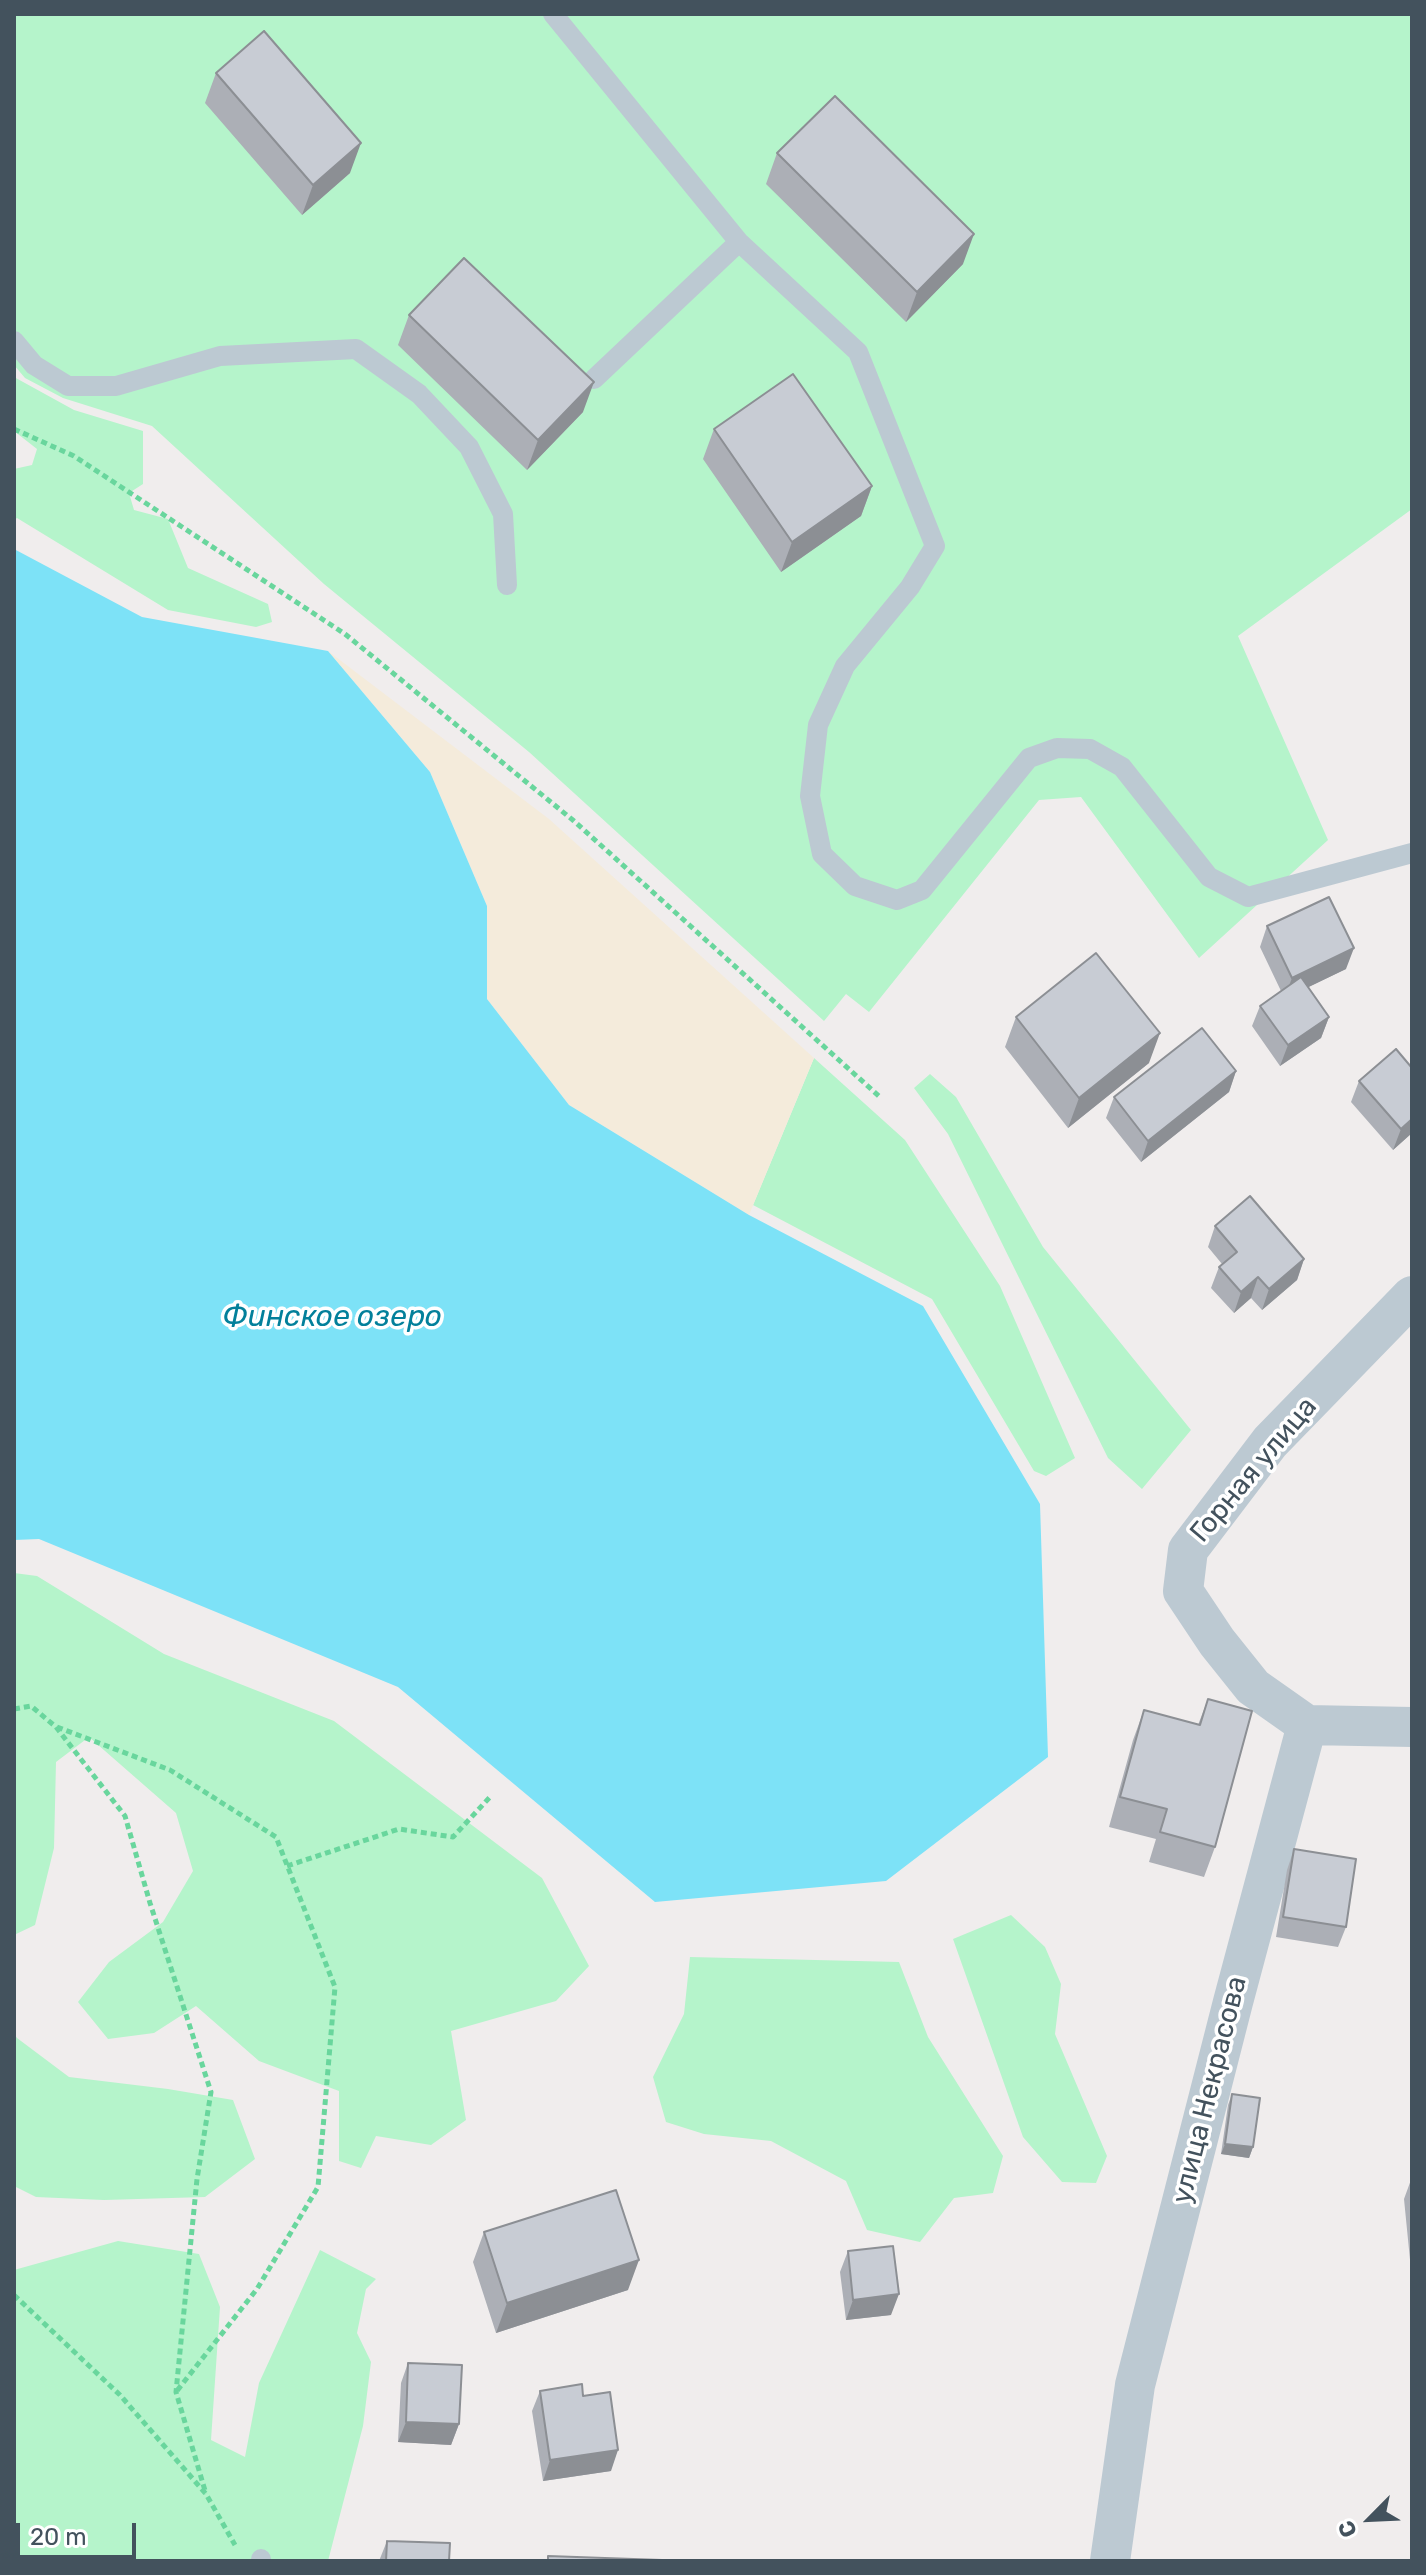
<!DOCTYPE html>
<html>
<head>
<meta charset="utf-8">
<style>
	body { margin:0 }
	#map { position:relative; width:1426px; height:2575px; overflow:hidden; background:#f0eded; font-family:Rubik,sans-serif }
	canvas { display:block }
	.frame { position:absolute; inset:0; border:16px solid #43525d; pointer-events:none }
	.north { position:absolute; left:1330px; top:2479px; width:80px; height:80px; -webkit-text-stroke:6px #fff; paint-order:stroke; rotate:246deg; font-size:22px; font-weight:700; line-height:32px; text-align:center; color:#43525d }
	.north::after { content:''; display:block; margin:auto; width:28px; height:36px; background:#43525d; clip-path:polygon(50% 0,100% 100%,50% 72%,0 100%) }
	.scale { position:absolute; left:16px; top:2523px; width:120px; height:36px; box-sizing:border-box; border:4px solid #43525d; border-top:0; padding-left:10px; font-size:24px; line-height:28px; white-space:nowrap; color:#43525d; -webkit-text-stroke:6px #fff; paint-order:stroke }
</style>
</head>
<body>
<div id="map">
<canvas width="1426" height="2575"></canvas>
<div class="frame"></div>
<div class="north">С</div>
<div class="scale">20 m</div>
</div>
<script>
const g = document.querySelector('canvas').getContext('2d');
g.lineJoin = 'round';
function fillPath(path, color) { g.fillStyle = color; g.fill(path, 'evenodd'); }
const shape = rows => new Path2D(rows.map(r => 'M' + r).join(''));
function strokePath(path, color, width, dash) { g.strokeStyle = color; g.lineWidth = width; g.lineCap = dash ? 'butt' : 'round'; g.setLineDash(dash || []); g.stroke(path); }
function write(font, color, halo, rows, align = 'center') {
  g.font = font + ' Rubik,sans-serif'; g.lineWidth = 7; g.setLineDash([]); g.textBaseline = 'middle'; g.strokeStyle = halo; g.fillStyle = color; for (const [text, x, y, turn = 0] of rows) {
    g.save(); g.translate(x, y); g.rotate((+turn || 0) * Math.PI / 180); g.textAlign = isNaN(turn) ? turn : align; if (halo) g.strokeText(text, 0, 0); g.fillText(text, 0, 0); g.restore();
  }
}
fillPath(shape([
	[14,14,1412,14,1412,509,1238,636,1328,840,1199,958,1081,797,1039,800,869,1012,846,994,824,1021,529,752,324,584,152,426,63,398,25,378,14,365],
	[14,377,74,410,143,431,143,484,129,493,134,510,168,519,188,568,268,604,272,622,256,627,168,610,17,518,14,520,14,469,32,465,37,449,14,431],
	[814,1058,905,1140,1000,1286,1075,1458,1046,1476,1034,1471,932,1299,753,1205],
	[930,1074,956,1097,1043,1247,1191,1430,1142,1489,1108,1458,948,1134,914,1088],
	[14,1573,37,1576,164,1654,334,1721,542,1878,589,1966,556,2001,451,2031,466,2120,431,2145,376,2136,361,2168,339,2161,339,2091,259,2061,196,2006,154,2033,108,2039,78,2002,109,1962,163,1922,193,1871,176,1813,89,1737,56,1762,54,1848,35,1925,14,1935],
	[1011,1915,1045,1947,1061,1984,1055,2034,1107,2156,1096,2183,1062,2182,1023,2137,953,1939],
	[690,1957,899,1962,928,2037,1003,2156,993,2193,954,2198,920,2242,867,2230,846,2181,771,2141,704,2134,666,2122,653,2077,684,2014],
	[14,2034,17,2038,69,2077,168,2089,233,2100,255,2159,205,2197,104,2200,36,2197,14,2186],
	[118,2241,199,2254,220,2307,211,2440,245,2457,259,2383,320,2250,376,2279,366,2289,357,2333,371,2362,363,2426,328,2561,14,2561,14,2270]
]), '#b5f4cb');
fillPath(shape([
	[328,651,549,819,814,1058,749,1215,569,1105,487,999,487,906,430,772]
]), '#f4ebdb');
fillPath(shape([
	[14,549,142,617,328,651,430,772,487,906,487,999,569,1105,749,1215,923,1306,1040,1504,1048,1757,886,1881,655,1902,398,1687,39,1539,14,1540]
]), '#7de2f7');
strokePath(shape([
	[14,429,74,456,345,634,574,821,881,1098],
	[14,1709,31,1706,56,1727,125,1816,150,1903,211,2092,197,2179,176,2392,206,2494],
	[57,1727,170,1770,276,1837,335,1987,318,2187,257,2289,176,2392],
	[287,1866,399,1829,453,1837,490,1797],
	[14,2295,120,2395,206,2494,235,2545]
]), '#69d69d', 5, [6, 4]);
strokePath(shape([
	[553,14,739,242],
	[14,341,34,365,68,386,116,386,220,356,356,349,419,394,469,447,503,514,507,585],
	[594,379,739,242,858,352,935,546,910,587,845,666,818,725,810,796,822,854,855,886,897,900,922,890,1029,758,1057,748,1090,749,1122,767,1209,877,1248,897,1412,853],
	[261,2559,261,2561]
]), '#bcc9d2', 20);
strokePath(shape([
	[1307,1725,1253,1687,1217,1642,1183,1591,1188,1550,1270,1442,1412,1296],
	[1307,1725,1412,1727],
	[1110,2561,1135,2385,1233,2002,1307,1725]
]), '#bcc9d2', 40);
fillPath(shape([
	[216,73,350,173,302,215,205,103],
	[777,153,963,264,906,322,766,184],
	[409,315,583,412,527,470,398,345],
	[714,429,872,486,861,516,781,572,703,459],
	[1267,926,1346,969,1308,987,1329,1017,1321,1038,1280,1066,1252,1026,1260,1006,1281,991,1260,947],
	[1016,1017,1149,1063,1068,1128,1005,1047],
	[1236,1071,1229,1092,1141,1162,1106,1118,1114,1097],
	[1359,1081,1412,1133,1393,1150,1351,1102],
	[1215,1226,1304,1259,1297,1280,1262,1310,1251,1298,1234,1313,1211,1288,1219,1267,1222,1264,1208,1247],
	[1208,1699,1215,1847,1204,1877,1149,1862,1156,1839,1109,1827,1133,1740,1144,1710,1198,1725],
	[1294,1849,1346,1927,1338,1947,1276,1937,1287,1870],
	[1232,2094,1253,2147,1249,2158,1221,2154,1228,2105],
	[1412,2177,1412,2280,1404,2199],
	[484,2232,628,2290,496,2333,473,2262],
	[848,2251,891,2315,846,2320,840,2272],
	[408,2363,459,2424,451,2445,398,2442,401,2383],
	[540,2391,583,2396,611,2471,543,2481,532,2411],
	[387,2541,449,2561,379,2561]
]), '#acafb6');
fillPath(shape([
	[361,143,350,173,302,215,313,185],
	[974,234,963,264,906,322,917,292],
	[594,382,583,412,527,470,538,440],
	[872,486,861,516,781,572,792,542],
	[1354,948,1346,969,1284,999,1292,978],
	[1329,1017,1321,1038,1280,1066,1288,1045],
	[1160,1033,1149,1063,1068,1128,1079,1098],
	[1236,1071,1229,1092,1141,1162,1148,1141],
	[1412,1119,1412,1133,1393,1150,1401,1129],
	[1304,1259,1297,1280,1262,1310,1269,1289],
	[1258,1277,1251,1298,1234,1313,1241,1292],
	[1225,2144,1253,2147,1249,2158,1221,2154],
	[639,2260,628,2290,496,2333,507,2303],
	[899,2294,891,2315,846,2320,853,2300],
	[406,2422,459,2424,451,2445,398,2442],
	[618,2450,611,2471,543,2481,550,2460]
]), '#8c8f94');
const building = shape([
	[264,31,361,143,313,185,216,73,264,31],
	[835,96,974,234,917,292,777,153,835,96],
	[464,258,594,382,538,440,409,315,464,258],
	[793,374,872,486,792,542,714,429,793,374],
	[1329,897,1354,948,1292,978,1267,926,1329,897],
	[1096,953,1160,1033,1079,1098,1016,1017,1096,953],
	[1301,977,1329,1017,1288,1045,1260,1006,1301,977],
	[1202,1028,1236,1071,1148,1141,1114,1097,1202,1028],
	[1396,1049,1412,1068,1412,1119,1401,1129,1359,1081,1396,1049],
	[1250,1196,1304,1259,1269,1289,1258,1277,1241,1292,1219,1267,1237,1252,1215,1226,1250,1196],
	[1208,1699,1252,1711,1215,1847,1160,1832,1167,1809,1120,1797,1144,1710,1200,1725,1208,1699],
	[1294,1849,1356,1859,1346,1927,1283,1917,1294,1849],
	[1232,2094,1260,2098,1253,2147,1225,2144,1232,2094],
	[616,2190,639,2260,507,2303,484,2232,616,2190],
	[893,2246,899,2294,853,2300,848,2251,893,2246],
	[408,2363,462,2365,459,2424,406,2422,408,2363],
	[582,2384,583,2396,610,2392,618,2450,550,2460,540,2391,582,2384],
	[387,2541,450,2543,449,2561,386,2561,387,2541],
	[548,2556,662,2560,662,2561,548,2561,548,2556]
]);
fillPath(building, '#c8ccd4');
strokePath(building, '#8c8f94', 2);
write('28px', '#43525d', '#fff', [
	["Горная улица",1254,1470,-50],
	["улица Некрасова",1210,2090,-76]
]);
write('italic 30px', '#03809b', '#fff', [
	["Финское озеро",332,1317]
]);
</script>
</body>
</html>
